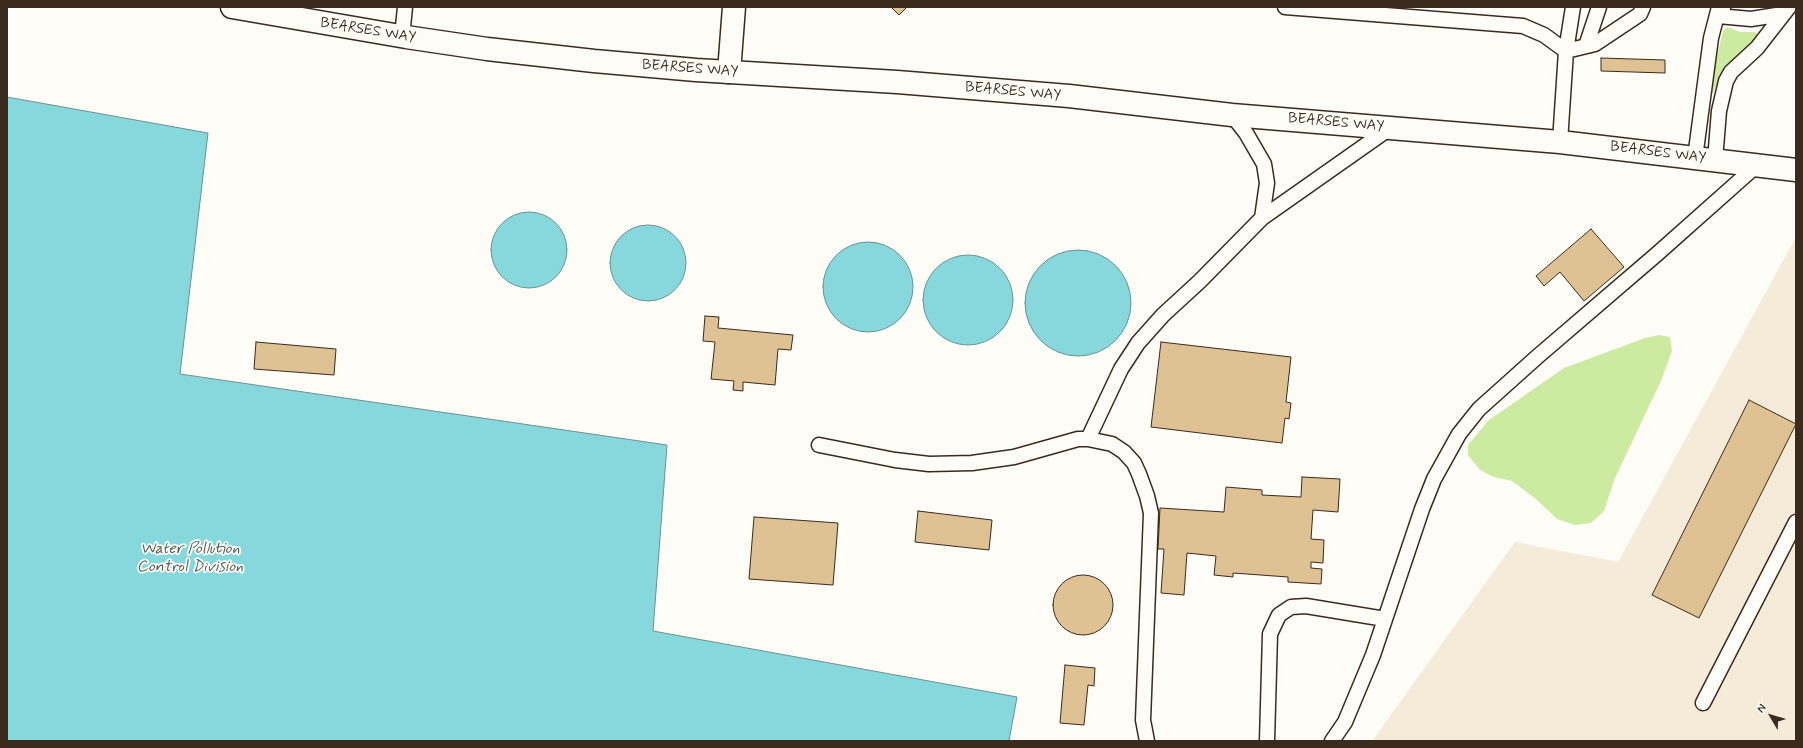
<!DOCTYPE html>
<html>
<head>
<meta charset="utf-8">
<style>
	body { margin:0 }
	#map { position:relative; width:1803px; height:748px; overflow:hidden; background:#fdfcf7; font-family:Mynerve,sans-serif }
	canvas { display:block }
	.frame { position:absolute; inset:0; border:8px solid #3b2a1e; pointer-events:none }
	.north { position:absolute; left:1751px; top:696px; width:40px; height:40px; -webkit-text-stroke:3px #fdfcf7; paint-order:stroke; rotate:308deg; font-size:11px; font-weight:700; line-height:16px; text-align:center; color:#3b2a1e }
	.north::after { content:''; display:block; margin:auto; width:14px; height:18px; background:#3b2a1e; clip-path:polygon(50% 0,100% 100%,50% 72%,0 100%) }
</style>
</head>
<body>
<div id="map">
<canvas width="1803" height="748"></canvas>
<div class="frame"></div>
<div class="north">N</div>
</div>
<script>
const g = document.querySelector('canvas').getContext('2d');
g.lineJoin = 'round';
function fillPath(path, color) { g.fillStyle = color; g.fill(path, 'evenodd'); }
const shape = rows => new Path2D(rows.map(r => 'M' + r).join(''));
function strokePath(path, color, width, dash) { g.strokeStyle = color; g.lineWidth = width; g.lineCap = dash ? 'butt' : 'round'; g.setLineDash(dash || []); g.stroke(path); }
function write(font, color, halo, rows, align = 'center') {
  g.font = font + ' Mynerve,sans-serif'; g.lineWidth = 3.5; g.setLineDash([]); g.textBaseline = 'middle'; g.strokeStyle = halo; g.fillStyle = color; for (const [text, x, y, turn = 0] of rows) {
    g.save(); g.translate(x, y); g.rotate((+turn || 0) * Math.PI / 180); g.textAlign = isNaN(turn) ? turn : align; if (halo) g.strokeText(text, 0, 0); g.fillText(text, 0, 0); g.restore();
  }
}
fillPath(shape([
	[1796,237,1796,741,1372,741,1515,542,1618,562]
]), '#f4ebd9');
fillPath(shape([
	[1727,27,1740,32,1755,32,1759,35,1726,66,1719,76,1713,94,1710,90,1713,73,1723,31],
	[1659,335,1670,337,1672,351,1661,381,1615,478,1604,511,1591,523,1575,525,1557,519,1536,499,1512,481,1494,477,1480,470,1468,455,1468,445,1489,420,1564,368,1645,338]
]), '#cdeaa1');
const water = shape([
	[7,97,208,133,180,374,667,445,653,631,1017,697,1009,741,7,741,7,97],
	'491 250a38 38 0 1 1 76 0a38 38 0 1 1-76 0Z',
	'610 263a38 38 0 1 1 76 0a38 38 0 1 1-76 0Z',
	'823 287a45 45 0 1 1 90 0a45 45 0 1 1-90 0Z',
	'1025 303a53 53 0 1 1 106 0a53 53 0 1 1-106 0Z',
	'923 300a45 45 0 1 1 90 0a45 45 0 1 1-90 0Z'
]);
fillPath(water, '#87d8dd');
strokePath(water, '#699291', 1);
const building = shape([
	[891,7,907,7,899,15,891,7],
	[1601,58,1665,60,1665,73,1601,71,1601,58],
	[1591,229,1624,267,1584,301,1560,272,1544,286,1536,276,1591,229],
	[705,316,719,317,718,328,793,335,791,350,778,349,775,385,743,382,743,391,733,390,734,381,711,379,715,342,703,341,705,316],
	[256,342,336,349,334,375,254,369,256,342],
	[1161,342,1291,357,1286,402,1291,403,1289,419,1285,418,1282,443,1151,427,1161,342],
	[1749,400,1796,424,1699,618,1652,595,1749,400],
	[1302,477,1340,479,1338,512,1313,510,1311,539,1324,540,1323,563,1311,562,1311,568,1322,569,1321,584,1288,582,1288,577,1233,573,1233,577,1214,575,1216,556,1187,553,1184,595,1161,593,1164,549,1158,549,1160,508,1224,512,1226,487,1262,490,1262,495,1301,497,1302,477],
	[918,511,992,520,989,550,915,542,918,511],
	[754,517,838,523,833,585,749,579,754,517],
	'1053 605a30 30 0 1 1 60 0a30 30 0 1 1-60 0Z',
	[1065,665,1095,668,1094,686,1088,685,1084,725,1060,723,1065,665]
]);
fillPath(building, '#dfc293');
strokePath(building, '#3b2a1e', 1);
const lane = shape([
	[1285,7,1523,26,1544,35,1566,51,1560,142],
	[1573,7,1566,51,1595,44,1640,14,1643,7],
	[1723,9,1718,16,1751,19,1783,14,1784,11],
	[402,37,405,7],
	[1586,46,1599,7],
	[1232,115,1246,133,1264,164,1267,183,1262,218],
	[1695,158,1711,38,1719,7],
	[1715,160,1719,111,1726,81,1731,72,1757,48,1789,7],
	[1088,439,1121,369,1138,343,1163,315,1200,281,1262,218,1390,128],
	[819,445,895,460,929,464,972,463,1014,457,1078,439,1088,439,1112,444,1124,452,1134,463,1139,474,1147,496,1151,513,1143,720,1147,741],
	[1703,703,1796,522],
	[1267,741,1270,634,1279,615,1291,607,1306,606,1385,619],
	[1332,741,1345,722,1373,655,1422,509,1434,479,1459,434,1479,409,1537,357,1657,254,1756,166]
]);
const street = shape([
	[729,72,734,7]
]);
const secondary = shape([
	[232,7,406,37,487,49,594,61,696,70,897,82,1069,96,1232,115,1560,142,1796,170]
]);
strokePath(lane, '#3b2a1e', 17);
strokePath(street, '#3b2a1e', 25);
strokePath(secondary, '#3b2a1e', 25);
strokePath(lane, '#fdfcf7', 14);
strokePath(street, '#fdfcf7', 22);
strokePath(secondary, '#fdfcf7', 22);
write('15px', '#3b2a1e', '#fdfcf7', [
	["BEARSES WAY",368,31,9],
	["BEARSES WAY",690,69,4],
	["BEARSES WAY",1013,92,5],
	["BEARSES WAY",1336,123,5],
	["BEARSES WAY",1658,153,7]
]);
write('italic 16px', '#525e57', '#fdfcf7', [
	["Water Pollution",190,550],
	["Control Division",190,568]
]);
</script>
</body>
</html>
